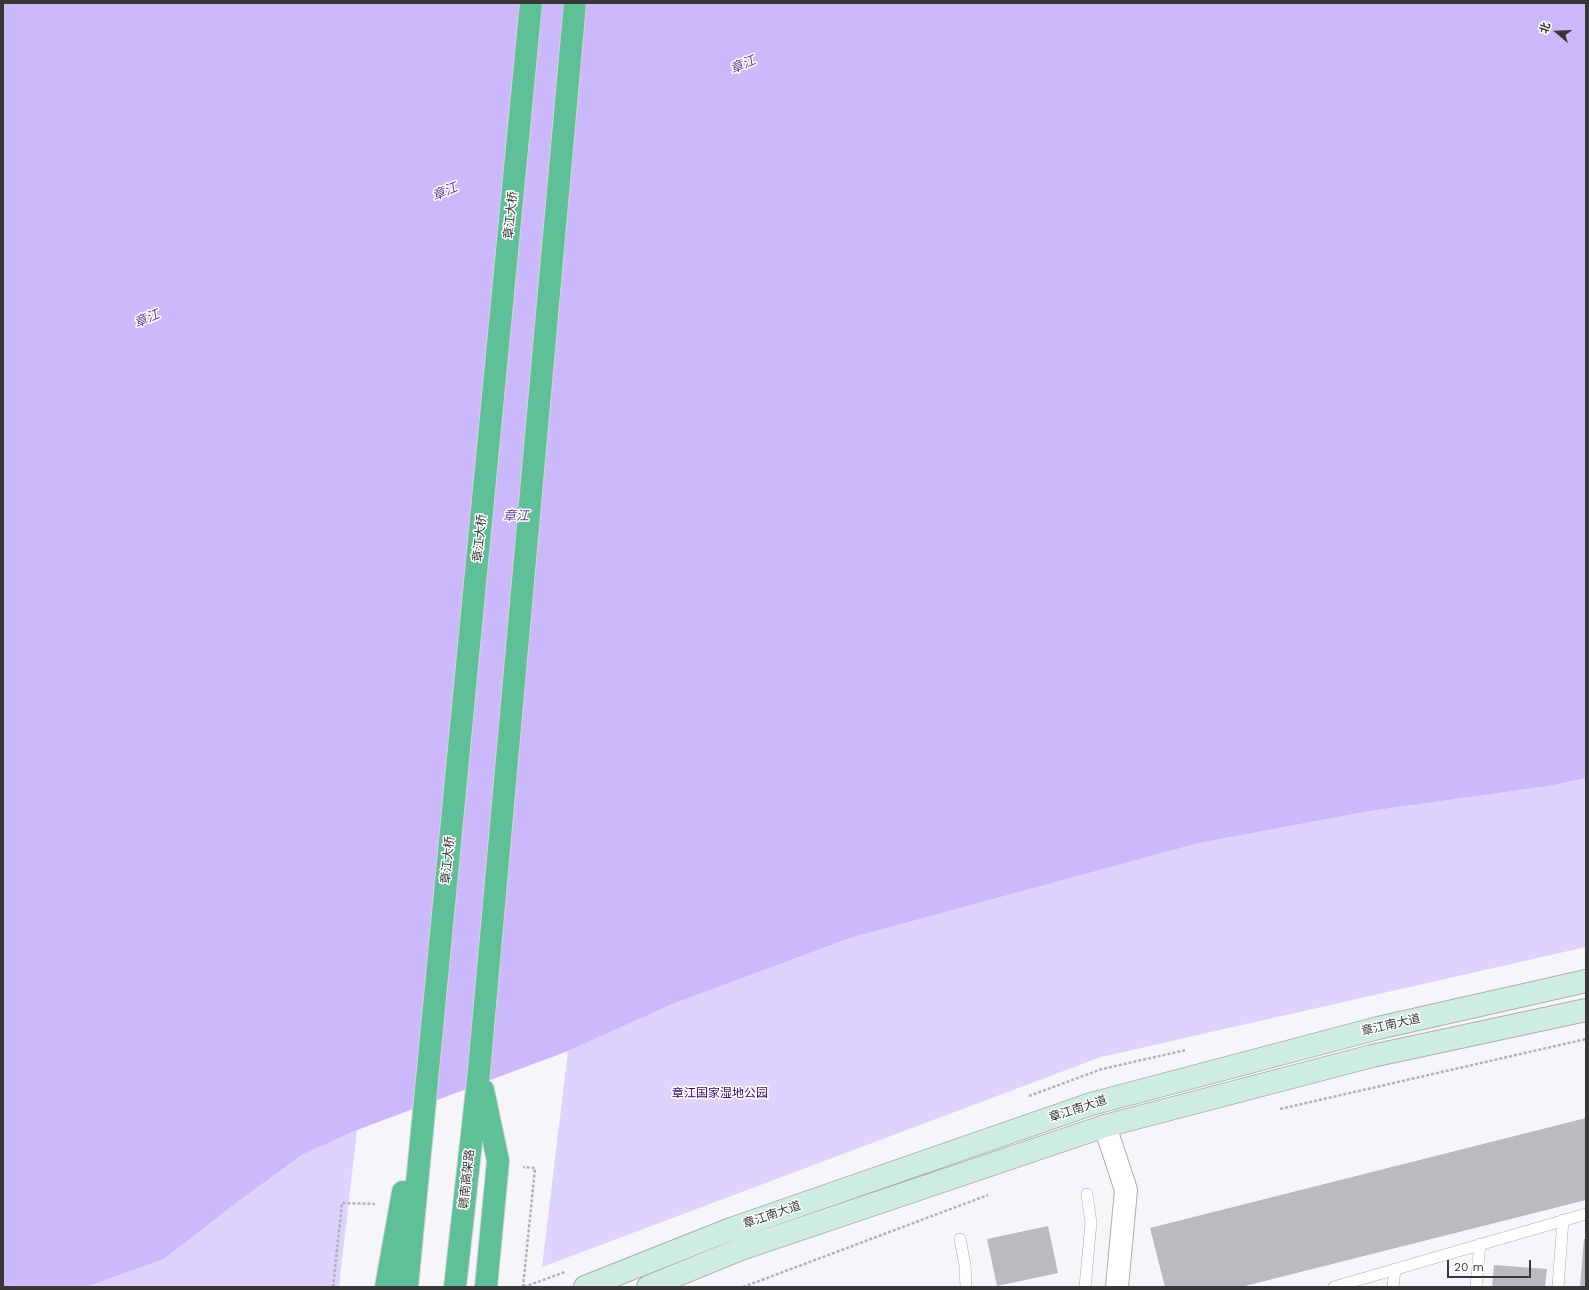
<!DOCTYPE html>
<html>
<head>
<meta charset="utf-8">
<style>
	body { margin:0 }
	#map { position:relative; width:1589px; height:1290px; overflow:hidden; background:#f6f5fa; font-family:"Work Sans","Noto Sans SC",sans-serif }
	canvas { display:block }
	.frame { position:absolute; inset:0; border:4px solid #373738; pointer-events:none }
	.north { position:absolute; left:1537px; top:12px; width:40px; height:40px; -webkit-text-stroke:3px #fff; paint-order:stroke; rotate:289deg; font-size:11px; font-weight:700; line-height:16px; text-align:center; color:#373738 }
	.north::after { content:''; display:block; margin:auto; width:14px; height:18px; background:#373738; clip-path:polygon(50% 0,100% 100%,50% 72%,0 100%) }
	.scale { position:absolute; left:1447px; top:1260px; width:84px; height:18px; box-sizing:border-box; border:2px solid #373738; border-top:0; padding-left:5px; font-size:12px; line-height:14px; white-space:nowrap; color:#373738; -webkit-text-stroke:3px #fff; paint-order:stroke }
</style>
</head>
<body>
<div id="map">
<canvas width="1589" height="1290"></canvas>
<div class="frame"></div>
<div class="north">北</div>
<div class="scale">20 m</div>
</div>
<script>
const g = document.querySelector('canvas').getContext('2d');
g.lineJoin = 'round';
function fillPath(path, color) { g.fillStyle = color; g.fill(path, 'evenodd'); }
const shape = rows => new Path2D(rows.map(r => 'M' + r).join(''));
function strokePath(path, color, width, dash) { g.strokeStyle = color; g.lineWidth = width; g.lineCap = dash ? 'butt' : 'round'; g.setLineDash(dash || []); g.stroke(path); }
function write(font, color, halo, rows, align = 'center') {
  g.font = font + ' "Work Sans","Noto Sans SC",sans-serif'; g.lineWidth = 3; g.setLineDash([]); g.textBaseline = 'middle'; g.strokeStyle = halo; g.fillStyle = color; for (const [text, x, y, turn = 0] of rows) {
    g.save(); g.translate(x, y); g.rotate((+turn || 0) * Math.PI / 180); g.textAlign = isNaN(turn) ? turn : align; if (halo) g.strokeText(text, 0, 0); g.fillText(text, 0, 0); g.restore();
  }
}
fillPath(shape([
	[1586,778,1586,947,1101,1057,542,1267,568,1051,675,1003,850,938,1199,843,1370,811,1549,786],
	[357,1130,339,1287,86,1287,164,1259,240,1200,302,1155]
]), '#ded2fe');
fillPath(shape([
	[3,3,1586,3,1586,778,1549,786,1370,811,1199,843,850,938,675,1003,568,1051,357,1130,302,1155,240,1200,164,1259,86,1287,3,1287]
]), '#cbb8fd');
fillPath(shape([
	[1586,1118,1586,1200,1241,1287,1165,1287,1150,1228],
	[1048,1226,1058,1273,997,1286,987,1239],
	[1584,1239,1586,1239,1586,1287,1580,1287],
	[1494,1265,1547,1269,1545,1287,1492,1287]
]), '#bbbabf');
const lane = shape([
	[960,1239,965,1265,966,1287],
	[1085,1287,1091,1223,1087,1194],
	[1334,1287,1586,1214],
	[1393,1287,1395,1269],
	[1476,1287,1480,1244],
	[1558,1287,1563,1220]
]);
const street = shape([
	[1105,1126,1126,1190,1117,1287]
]);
const secondary = shape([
	[585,1287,731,1229,1091,1104,1378,1028,1586,981],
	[648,1287,741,1249,1105,1126,1372,1056,1586,1010]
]);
const highway = shape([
	[483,1090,498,1161,486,1287],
	[386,1287,403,1192],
	[407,1287,531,3],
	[455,1287,479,1071,575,3]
]);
strokePath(lane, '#adacb0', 12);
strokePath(street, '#adacb0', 24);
strokePath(secondary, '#adacb0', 24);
strokePath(highway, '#d3d3d3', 24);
strokePath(shape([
	[1029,1096,1102,1069,1186,1050],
	[1280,1109,1586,1039],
	[333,1287,342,1203,375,1204],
	[523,1287,535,1168,523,1167],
	[524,1287,565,1272],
	[743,1287,988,1195]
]), '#b2b1b5', 2.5, [3, 2]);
strokePath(lane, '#fff', 11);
strokePath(street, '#fff', 22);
strokePath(secondary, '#cfece0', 22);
strokePath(highway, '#5fc098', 22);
write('12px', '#373738', '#fff', [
	["章江大桥",511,215,-84],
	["章江大桥",480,538,-84],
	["章江大桥",448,860,-84],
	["章江南大道",1391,1025,-13],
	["章江南大道",1078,1109,-18],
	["赣南高架路",467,1179,-84],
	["章江南大道",772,1215,-19]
]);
write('12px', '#39066d', '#fff', [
	["章江国家湿地公园",720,1093]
]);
write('italic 13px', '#613c9e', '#fff', [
	["章江",743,65,-23],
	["章江",445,192,-23],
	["章江",147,319,-23],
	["章江",516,516]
]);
</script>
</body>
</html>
